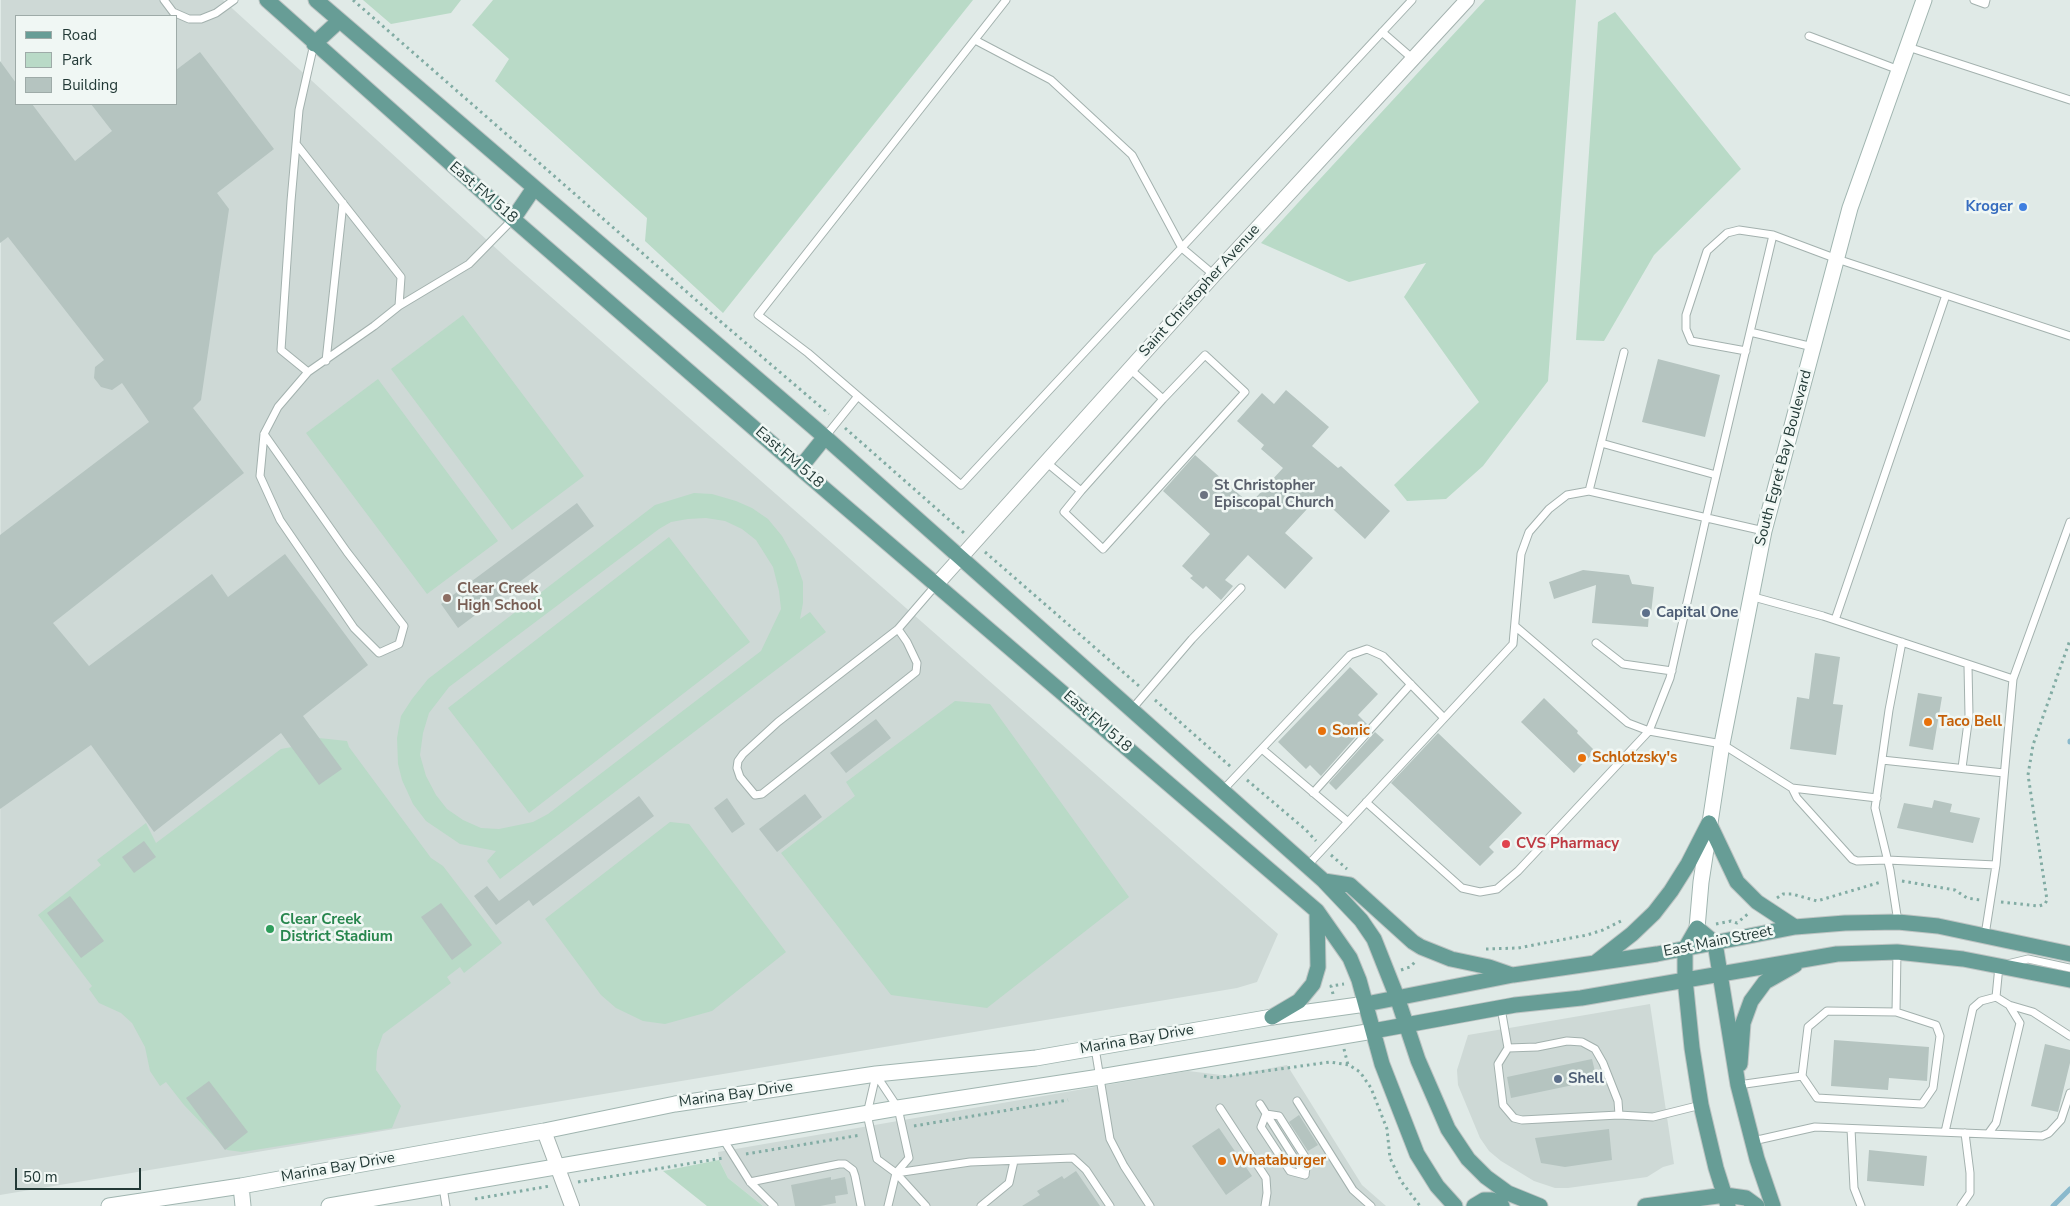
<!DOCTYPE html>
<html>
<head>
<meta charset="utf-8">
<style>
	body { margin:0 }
	#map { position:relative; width:2070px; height:1206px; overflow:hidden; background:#e0eae7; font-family:"Nunito Sans",sans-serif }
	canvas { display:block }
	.legend { position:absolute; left:15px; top:15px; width:162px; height:90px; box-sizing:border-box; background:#f0f7f4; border:1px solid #9eaba8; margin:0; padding:6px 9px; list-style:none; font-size:15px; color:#223936 }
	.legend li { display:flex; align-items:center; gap:10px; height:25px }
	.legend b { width:25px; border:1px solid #9eaba8 }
	.scale { position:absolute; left:15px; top:1168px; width:126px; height:22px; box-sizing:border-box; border:2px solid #223936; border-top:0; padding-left:6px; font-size:15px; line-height:18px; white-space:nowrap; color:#223936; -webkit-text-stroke:4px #f0f7f4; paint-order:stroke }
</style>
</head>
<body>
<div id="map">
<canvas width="2070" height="1206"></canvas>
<ul class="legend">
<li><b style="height:6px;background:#679d96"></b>Road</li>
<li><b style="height:14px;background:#b9dac7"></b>Park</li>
<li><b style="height:14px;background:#b5c4c0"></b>Building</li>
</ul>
<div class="scale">50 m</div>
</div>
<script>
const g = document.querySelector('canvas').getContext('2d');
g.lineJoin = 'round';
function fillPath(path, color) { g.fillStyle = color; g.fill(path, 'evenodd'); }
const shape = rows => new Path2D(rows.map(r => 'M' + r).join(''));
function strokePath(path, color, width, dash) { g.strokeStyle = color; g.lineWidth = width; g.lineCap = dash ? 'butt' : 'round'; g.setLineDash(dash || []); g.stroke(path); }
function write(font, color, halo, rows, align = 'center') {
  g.font = font + ' "Nunito Sans",sans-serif'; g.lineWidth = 5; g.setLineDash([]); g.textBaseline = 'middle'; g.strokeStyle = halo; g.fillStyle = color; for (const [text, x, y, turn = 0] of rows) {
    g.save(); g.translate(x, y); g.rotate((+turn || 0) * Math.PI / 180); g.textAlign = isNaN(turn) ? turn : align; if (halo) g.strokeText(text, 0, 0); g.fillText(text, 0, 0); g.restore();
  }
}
fillPath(shape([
	[1,0,223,0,510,261,1278,934,1257,982,1237,988,0,1195],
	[16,16,176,16,176,104,16,104],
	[1650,1004,1674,1164,1663,1167,1647,1177,1568,1188,1555,1188,1534,1181,1501,1161,1489,1151,1480,1138,1458,1085,1457,1070,1468,1035],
	[1287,1065,1362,1185,1386,1206,763,1206,728,1178,719,1160,718,1152,1188,1071,1230,1076]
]), '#ced9d6');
fillPath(shape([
	[363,0,461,0,451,13,391,24],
	[493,0,973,0,723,313,645,241,647,218,495,81,509,59,472,25],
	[1485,0,1576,0,1548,381,1483,466,1446,499,1407,501,1394,485,1479,402,1404,297,1426,263,1349,282,1261,243],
	[1615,12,1741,169,1654,255,1604,341,1576,340,1598,22],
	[463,315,584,476,512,530,391,369],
	[378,379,498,541,427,594,306,433],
	[694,493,712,494,736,501,752,508,768,519,782,536,795,559,803,582,803,603,800,619,810,612,826,632,500,879,487,861,496,851,460,844,426,821,413,804,402,780,398,764,397,738,401,716,412,699,428,679,655,505],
	[706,518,725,521,742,529,756,540,773,567,779,591,781,609,761,651,548,814,533,822,499,829,481,828,463,820,447,809,436,795,426,776,420,755,423,733,429,713,449,687,659,529,671,522,688,519],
	[669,537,750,642,529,813,448,708],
	[955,701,990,704,1129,897,987,1008,891,995,781,853,855,796,846,782],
	[314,731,319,738,347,741,349,747,431,858,443,866,502,943,464,973,460,967,447,977,451,983,383,1034,377,1051,376,1070,401,1106,392,1128,242,1152,227,1150,184,1105,166,1082,160,1086,150,1071,145,1047,132,1023,121,1013,99,1003,89,989,92,986,38,915,101,865,97,860,146,823,156,843,281,749,292,747],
	[670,822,689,824,786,952,712,1011,665,1024,643,1021,616,1008,601,995,545,919],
	[719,1160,728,1178,763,1206,707,1206,663,1171]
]), '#b9dac7');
strokePath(shape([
	[2070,741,2070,742],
	[2053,1206,2070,1189]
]), '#8ab9cc', 5);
fillPath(shape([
	[200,52,274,149,217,193,229,209,201,400,193,408,244,473,53,623,89,666,212,574,228,597,285,554,368,665,303,716,342,769,319,785,281,733,154,832,91,745,0,809,0,535,149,422,122,383,112,390,101,387,94,378,95,367,104,360,8,237,0,243,0,61,16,83,16,104,32,104,75,161,112,131,91,104,176,104,176,70],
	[1658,359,1720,375,1705,437,1642,422],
	[1286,390,1329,427,1312,446,1338,468,1341,466,1390,511,1365,539,1319,496,1285,533,1313,558,1285,589,1248,555,1225,580,1233,586,1221,600,1206,586,1203,589,1190,578,1193,576,1182,566,1210,534,1163,491,1195,455,1250,504,1283,468,1261,449,1264,445,1237,421,1262,393,1274,404],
	[577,503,594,526,458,628,441,604],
	[1583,570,1629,575,1632,584,1654,587,1651,614,1649,614,1648,627,1592,623,1596,585,1554,599,1549,582],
	[1815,653,1840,657,1833,704,1843,705,1836,755,1790,749,1797,697,1809,699],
	[1350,667,1378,694,1358,715,1367,724,1321,776,1310,765,1306,769,1278,742],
	[1918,693,1942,697,1933,750,1909,746],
	[1544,698,1578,731,1577,733,1595,751,1574,773,1521,722],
	[876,719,891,738,846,773,830,753],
	[1375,732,1384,740,1336,790,1329,783],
	[1438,733,1522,813,1489,847,1494,852,1480,866,1391,783],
	[805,794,822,817,777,852,759,829],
	[639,796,654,816,533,906,529,900,496,925,474,896,487,886,499,901],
	[727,798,745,824,732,833,714,808],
	[1934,800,1952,804,1950,812,1980,818,1973,843,1897,828,1904,803,1932,808],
	[144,841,156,857,134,873,122,857],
	[70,896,104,941,81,958,47,913],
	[441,903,472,945,452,960,421,917],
	[1834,1040,1929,1047,1927,1081,1889,1078,1888,1090,1831,1086],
	[2045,1044,2070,1050,2070,1063,2058,1112,2031,1106],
	[1592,1059,1597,1080,1511,1098,1507,1077],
	[209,1081,248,1132,225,1150,186,1098],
	[1299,1115,1318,1145,1308,1151,1289,1122],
	[1219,1128,1252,1176,1226,1195,1192,1146],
	[1609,1129,1612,1160,1565,1167,1541,1163,1535,1138],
	[1869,1150,1927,1156,1924,1186,1867,1181],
	[1076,1171,1100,1206,1022,1206,1040,1195,1037,1191,1062,1176,1064,1179],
	[831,1177,831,1180,845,1177,848,1194,835,1196,836,1203,820,1206,795,1206,791,1185]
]), '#b5c4c0');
const service = shape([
	[164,0,173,12,189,19,201,19,216,13,234,0],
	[1006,0,758,315,808,353,961,485,1412,0],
	[1974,0,1985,4,1986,0],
	[1382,32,1413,59],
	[1809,36,1899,70],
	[975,40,1051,80,1132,155,1182,248,1214,275],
	[1908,47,2070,100],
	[297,145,401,277,399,306,374,326,308,372,281,350,291,201,299,110,314,44],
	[399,306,469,264,513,219],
	[1750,332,1813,347],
	[1746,351,1691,341,1686,329,1686,315,1707,251,1727,233,1739,230,1773,235,1837,259,2070,336],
	[326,361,343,203],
	[264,434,347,552,404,626,399,644,379,653,354,628,280,520,260,476,264,434,278,407,308,372],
	[825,437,858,396],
	[1601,443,1716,475],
	[1046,462,1081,491,1064,512,1103,549,1245,392,1205,355,1163,399,1130,369],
	[1081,491,1163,399],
	[1589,491,1624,352],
	[1750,596,1823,616,2013,679,1996,865,1985,935],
	[1835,620,1946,295],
	[1515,626,1628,723,1649,731,1722,744,1792,788,1877,798],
	[898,629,907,642,917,663,916,672,762,794,755,795,740,777,737,768,738,761,743,754,778,722,898,629,936,585],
	[1596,643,1623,664,1672,671],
	[2013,679,2070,522],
	[1132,709,1192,639,1241,588],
	[1262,749,1348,822],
	[1882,760,2004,773],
	[1962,768,1969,715,1968,666],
	[1792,788,1797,798,1852,859,1857,861,1887,860,1996,865],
	[1223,790,1350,655,1367,649,1383,656,1444,718],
	[1313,793,1411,684],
	[1366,802,1462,888,1480,892,1497,889,1518,871,1649,731,1670,678,1706,518,1773,235],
	[1308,865,1513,644,1521,554,1529,532,1549,509,1567,495,1589,491,1764,531],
	[1898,922,1890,870,1875,808,1889,710,1902,642],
	[1996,997,1999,966,2028,959,2070,968],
	[1501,1008,1508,1048,1537,1047,1567,1041,1582,1042,1595,1049,1603,1063,1618,1101,1619,1115,1653,1117,1701,1105],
	[1896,1012,1936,1025,1940,1036,1933,1088,1922,1104,1817,1098,1802,1076,1808,1027,1827,1011,1896,1012,1897,952],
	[1095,1048,1110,1139,1124,1166,1150,1206],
	[1508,1048,1498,1064,1503,1105,1514,1118,1522,1120,1619,1115],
	[876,1075,867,1114,877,1159,896,1173,926,1206],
	[876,1075,898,1108,909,1158,896,1173,888,1206],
	[1738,1085,1802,1076],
	[1297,1101,1353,1190,1371,1206],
	[1260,1104,1305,1175],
	[1220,1108,1266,1178,1267,1193,1265,1206],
	[1266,1114,1279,1116,1307,1160,1305,1175,1290,1171,1261,1127,1266,1114],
	[1851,1129,1854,1188,1861,1206],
	[1945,1132,1973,1008,1981,1001,1996,997,2009,1005,2033,1012,2070,1036],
	[1988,1134,2042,1136,2049,1133,2061,1120,2070,1093],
	[723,1139,750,1182,774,1206],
	[1753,1141,1815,1127,1988,1134,1996,1123,2020,1023,2009,1005],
	[896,1173,970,1162,1073,1158,1086,1170,1110,1206],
	[750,1182,839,1164,845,1164,853,1170,855,1176,861,1206],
	[443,1187,446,1206],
	[981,1206,1009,1183,1014,1161],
	[1961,1206,1970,1193,1970,1173,1965,1133]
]);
const minor = shape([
	[936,585,1214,275,1467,0],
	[544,1131,572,1206]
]);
const secondary = shape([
	[1697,928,1701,882,1722,744,1764,531,1850,208,1924,0],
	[241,1186,243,1206],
	[109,1206,241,1186,544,1131,675,1104,876,1074,1036,1058,1272,1017,1366,1004],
	[329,1206,898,1108,1100,1077,1373,1031]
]);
const primary = shape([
	[267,0,513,219,800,468,1317,911,1350,958,1359,980,1382,1064,1417,1154,1437,1186,1455,1206],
	[316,0,825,437,1324,881,1361,920,1374,939,1397,997,1418,1060,1448,1129,1468,1159,1486,1177,1508,1193,1540,1206],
	[314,44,339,21],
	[513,219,534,188],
	[800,468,825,437],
	[1709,823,1737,882,1757,902,1795,927],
	[1324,881,1350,885,1413,942,1421,947,1451,959,1489,967,1512,975],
	[1595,963,1632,934,1654,913,1671,891,1688,864,1709,823],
	[1366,1004,1513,975,1657,954,1795,927,1845,923,1898,922,1938,926,2070,954],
	[1272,1017,1299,1001,1313,984,1318,967,1317,912],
	[1373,1031,1515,1005,1581,998,1837,954,1897,952,1963,959,2070,980],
	[1740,1064,1743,1023,1751,1001,1765,982,1795,965],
	[1474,1206,1484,1200,1492,1200,1502,1206],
	[1645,1206,1725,1195,1746,1198,1757,1206],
	[1728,1206,1716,1168,1701,1105,1692,1048,1685,979,1685,949,1697,928,1715,943,1738,1085,1757,1159,1773,1206]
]);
strokePath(service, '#a3b1ae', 9);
strokePath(minor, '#a3b1ae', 16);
strokePath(secondary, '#a0b5b0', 17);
strokePath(primary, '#bdc4c3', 17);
strokePath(shape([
	[353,0,720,321,829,414],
	[845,428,964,533],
	[985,552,1139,686],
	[1155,700,1231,767],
	[1247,780,1306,830,1316,841],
	[1331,855,1347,869],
	[1902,881,1955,890,1967,898,1980,900],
	[1777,898,1783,894,1792,894,1817,901,1881,882],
	[2001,902,2039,906,2045,904,2047,900,2028,775,2033,745,2070,640],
	[1716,924,1731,921,1737,923,1749,913],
	[1486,949,1518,948,1587,935,1603,930,1623,920],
	[1401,970,1410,967,1416,961],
	[1333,994,1331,986,1344,984],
	[1344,1049,1348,1065],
	[1204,1076,1215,1078,1330,1062,1349,1065,1360,1072,1371,1088,1387,1129,1390,1158,1401,1181,1420,1206],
	[914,1126,1068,1100],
	[746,1154,861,1135],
	[578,1182,723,1158],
	[475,1199,550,1186]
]), '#82aca4', 3, [2.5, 4]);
strokePath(service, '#fff', 7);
strokePath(minor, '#fff', 14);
strokePath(secondary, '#fff', 15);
strokePath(primary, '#679d96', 15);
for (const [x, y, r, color] of [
	[2023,207,5,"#3f7fe0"],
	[1204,495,5,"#6b7280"],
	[447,598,5,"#8d6e63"],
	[1646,613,5,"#5c6f8a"],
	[1928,722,5,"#e8710a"],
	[1322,731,5,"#e8710a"],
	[1582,758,5,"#e8710a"],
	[1506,844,5,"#e0444e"],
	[270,929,5,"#2e9e5b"],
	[1558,1079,5,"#5c6f8a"],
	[1222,1161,5,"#e8710a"]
]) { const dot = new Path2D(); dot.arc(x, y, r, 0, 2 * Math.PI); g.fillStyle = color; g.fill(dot); strokePath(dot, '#f0f7f4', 2); }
write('15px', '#223936', '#f0f7f4', [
	["East FM 518",483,193,41],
	["Saint Christopher Avenue",1200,291,-48],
	["East FM 518",789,458,41],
	["South Egret Bay Boulevard",1784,458,-75],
	["East FM 518",1097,722,41],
	["East Main Street",1718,942,-11],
	["Marina Bay Drive",1137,1040,-10],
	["Marina Bay Drive",736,1095,-8],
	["Marina Bay Drive",338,1168,-10]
]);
write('bold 15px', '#366cbe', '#f0f7f4', [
	["Kroger",2013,207]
], 'right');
write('bold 15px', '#5b616d', '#f0f7f4', [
	["St Christopher",1214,486],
	["Episcopal Church",1214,503]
], 'left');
write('bold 15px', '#785e54', '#f0f7f4', [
	["Clear Creek",457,589],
	["High School",457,606]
], 'left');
write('bold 15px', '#4e5e75', '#f0f7f4', [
	["Capital One",1656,613],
	["Shell",1568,1079]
], 'left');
write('bold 15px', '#c56008', '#f0f7f4', [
	["Taco Bell",1938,722],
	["Sonic",1332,731],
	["Schlotzsky's",1592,758],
	["Whataburger",1232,1161]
], 'left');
write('bold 15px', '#be3a42', '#f0f7f4', [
	["CVS Pharmacy",1516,844]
], 'left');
write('bold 15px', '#27864d', '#f0f7f4', [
	["Clear Creek",280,920],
	["District Stadium",280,937]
], 'left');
</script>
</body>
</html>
